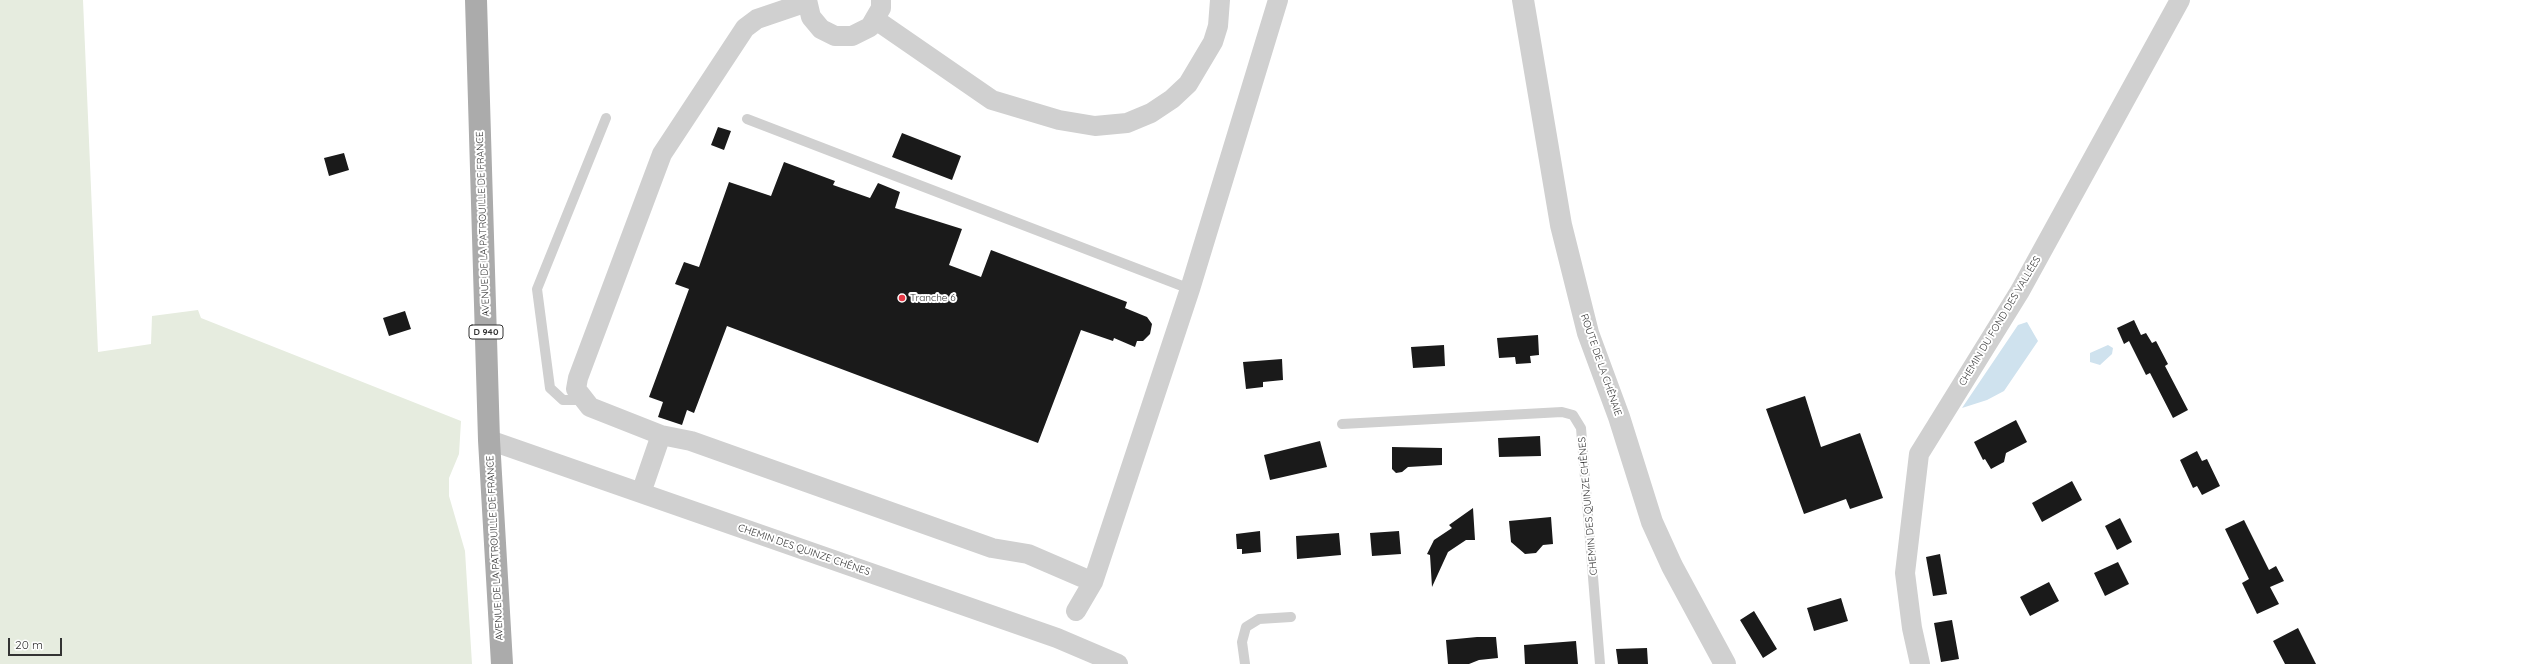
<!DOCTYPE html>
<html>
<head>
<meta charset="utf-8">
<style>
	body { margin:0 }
	#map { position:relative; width:2547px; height:664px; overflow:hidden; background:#fff; font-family:Quicksand,sans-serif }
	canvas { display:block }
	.scale { position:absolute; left:8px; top:638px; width:54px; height:18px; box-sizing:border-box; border:2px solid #333; border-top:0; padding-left:5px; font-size:12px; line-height:14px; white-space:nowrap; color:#333; -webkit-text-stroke:3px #fff; paint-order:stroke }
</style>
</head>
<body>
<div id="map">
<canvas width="2547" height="664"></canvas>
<div class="scale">20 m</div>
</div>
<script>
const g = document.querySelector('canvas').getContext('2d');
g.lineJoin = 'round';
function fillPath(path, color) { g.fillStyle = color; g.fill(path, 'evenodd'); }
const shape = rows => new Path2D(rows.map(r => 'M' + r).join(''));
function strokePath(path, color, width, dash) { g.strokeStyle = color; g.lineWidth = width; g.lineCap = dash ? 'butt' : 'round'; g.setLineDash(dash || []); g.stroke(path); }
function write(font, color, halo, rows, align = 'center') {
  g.font = font + ' Quicksand,sans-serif'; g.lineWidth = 4; g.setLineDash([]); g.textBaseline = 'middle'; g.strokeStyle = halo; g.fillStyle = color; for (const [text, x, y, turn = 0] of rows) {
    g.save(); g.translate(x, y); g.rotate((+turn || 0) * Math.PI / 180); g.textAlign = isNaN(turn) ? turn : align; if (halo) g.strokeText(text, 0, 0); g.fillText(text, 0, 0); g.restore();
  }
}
fillPath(shape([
	[0,0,83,0,98,352,151,344,152,316,198,310,201,318,461,421,459,454,449,478,449,496,465,551,472,664,0,664]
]), '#e6ecdf');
fillPath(shape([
	[2027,322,2038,341,2004,391,1987,400,1962,408,2018,325],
	[2108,345,2113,348,2112,354,2100,365,2090,362,2090,353]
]), '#cfe2ee');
fillPath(shape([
	[718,127,731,131,724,150,711,145],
	[902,133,961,156,952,180,892,157],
	[344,153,349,170,329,176,324,158],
	[784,162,835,181,833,185,870,198,878,183,900,192,895,208,962,229,949,265,981,277,991,250,1127,302,1125,308,1147,317,1152,324,1150,334,1143,341,1137,341,1135,347,1114,338,1113,341,1081,330,1038,443,727,326,694,413,687,410,682,425,658,417,663,402,649,397,689,289,675,284,684,262,699,267,729,182,771,196],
	[405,311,411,329,389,336,383,318],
	[2134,320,2141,335,2146,333,2152,343,2156,341,2168,364,2165,366,2188,410,2173,418,2150,373,2146,375,2129,341,2124,344,2117,328],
	[1538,335,1539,355,1530,356,1531,363,1516,364,1515,357,1499,358,1497,338],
	[1444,345,1445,366,1413,368,1411,347],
	[1282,359,1283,380,1263,382,1263,387,1246,389,1243,362],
	[1805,396,1821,447,1860,433,1883,498,1850,509,1846,499,1804,514,1766,409],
	[2016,420,2027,442,2006,453,2004,462,1991,469,1985,459,1983,460,1974,442],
	[1540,436,1541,456,1499,457,1498,438],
	[1320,441,1327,467,1270,480,1264,455],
	[1392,447,1442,448,1442,465,1408,467,1402,472,1396,473,1392,469],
	[2197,451,2202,461,2207,459,2220,486,2202,495,2197,486,2193,488,2180,460],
	[2072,481,2082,500,2042,522,2032,503],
	[1473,508,1475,540,1466,540,1448,552,1432,587,1430,555,1427,554,1434,540,1452,528,1449,525],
	[1551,517,1553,544,1543,545,1536,553,1525,554,1511,542,1509,521],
	[2120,518,2132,542,2117,550,2105,526],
	[2244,520,2269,570,2276,566,2284,581,2270,587,2279,604,2257,614,2242,583,2249,579,2225,529],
	[1260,531,1261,552,1242,554,1242,549,1237,549,1236,534],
	[1399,531,1401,554,1372,556,1370,533],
	[1339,533,1341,555,1297,559,1296,536],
	[1940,554,1947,594,1933,596,1926,557],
	[2118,562,2129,584,2105,596,2094,573],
	[2049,582,2059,601,2030,616,2020,597],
	[1841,598,1848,621,1814,631,1807,608],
	[1754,611,1777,649,1763,658,1740,620],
	[1952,620,1959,659,1941,662,1934,623],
	[2298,628,2316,664,2285,664,2273,641],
	[1477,637,1496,637,1498,658,1479,660,1469,664,1448,664,1446,640],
	[1576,641,1578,664,1525,664,1524,645],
	[1647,648,1648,664,1618,664,1616,649]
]), '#1a1a1a');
strokePath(shape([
	[747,119,1190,289],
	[584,400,563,400,550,388,537,289,606,118],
	[1342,424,1562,412,1573,415,1581,428,1600,664],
	[1245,664,1242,642,1246,627,1259,619,1291,617]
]), '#d0d0d0', 10);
strokePath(shape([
	[807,0,811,17,821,29,835,36,852,36,870,27,881,8,881,0],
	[807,2,757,19,745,28,662,154,578,378,576,389,590,407,661,435,691,441,992,548,1028,554,1093,582],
	[876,20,992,100,1059,120,1095,126,1127,123,1151,113,1172,99,1188,84,1213,42,1218,26,1220,0],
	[489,440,1057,638,1118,664],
	[641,493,661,435],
	[1076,611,1093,582,1190,289,1278,0],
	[1920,664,1912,628,1905,573,1919,454,2020,291,2180,0]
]), '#d0d0d0', 20);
strokePath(shape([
	[1523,0,1561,225,1588,333,1619,417,1652,522,1672,566,1725,664]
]), '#d0d0d0', 22);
strokePath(shape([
	[476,0,489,440,502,664]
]), '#ababab', 22);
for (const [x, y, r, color] of [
	[902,298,4,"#e63946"]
]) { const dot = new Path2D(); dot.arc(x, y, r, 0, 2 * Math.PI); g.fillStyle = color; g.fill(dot); strokePath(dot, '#fff', 1.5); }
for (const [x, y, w] of [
	[486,332,34]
]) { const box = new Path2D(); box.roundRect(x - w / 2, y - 7, w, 14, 3); g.fillStyle = '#fff'; g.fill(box); strokePath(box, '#333', 1); }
write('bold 9px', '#333', null, [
	["D 940",486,332]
]);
write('10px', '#333', '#fff', [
	["AVENUE DE LA PATROUILLE DE FRANCE",483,224,-92],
	["CHEMIN DU FOND DES VALLÉES",2000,321,-59],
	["ROUTE DE LA CHÊNAIE",1601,365,71],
	["CHEMIN DES QUINZE CHÊNES",1588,506,-95],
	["AVENUE DE LA PATROUILLE DE FRANCE",495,548,-93],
	["CHEMIN DES QUINZE CHÊNES",804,550,19]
]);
write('10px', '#333', '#fff', [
	["Tranche 6",910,298]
], 'left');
</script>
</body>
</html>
